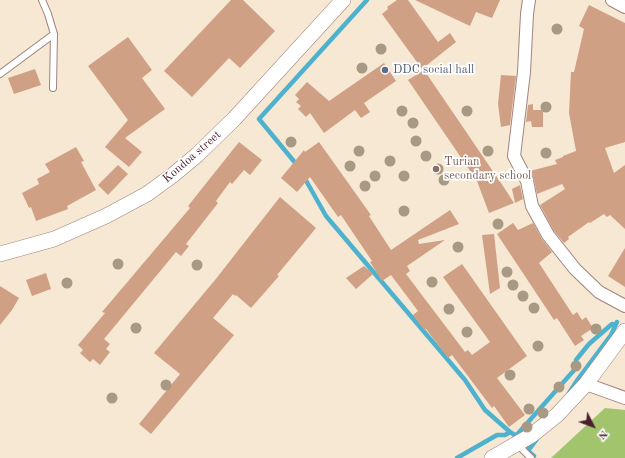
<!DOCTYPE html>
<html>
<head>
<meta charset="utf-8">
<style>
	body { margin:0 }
	#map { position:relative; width:625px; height:458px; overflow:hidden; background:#f6e8d3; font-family:"Old Standard TT",serif }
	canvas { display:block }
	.north { position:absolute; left:573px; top:406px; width:40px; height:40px; -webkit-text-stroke:3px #fff; paint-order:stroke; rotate:132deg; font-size:11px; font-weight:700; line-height:16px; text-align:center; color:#4a1f2b }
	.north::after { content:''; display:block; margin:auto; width:14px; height:18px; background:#4a1f2b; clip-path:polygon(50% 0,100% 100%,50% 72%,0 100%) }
</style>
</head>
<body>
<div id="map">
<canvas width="625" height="458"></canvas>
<div class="north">N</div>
</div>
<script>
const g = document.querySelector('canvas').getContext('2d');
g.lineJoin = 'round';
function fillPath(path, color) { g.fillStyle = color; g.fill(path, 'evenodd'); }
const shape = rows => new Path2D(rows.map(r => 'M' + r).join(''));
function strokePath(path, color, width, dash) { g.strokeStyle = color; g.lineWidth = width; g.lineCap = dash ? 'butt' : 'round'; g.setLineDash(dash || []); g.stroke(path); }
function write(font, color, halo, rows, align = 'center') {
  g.font = font + ' "Old Standard TT",serif'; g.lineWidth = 3.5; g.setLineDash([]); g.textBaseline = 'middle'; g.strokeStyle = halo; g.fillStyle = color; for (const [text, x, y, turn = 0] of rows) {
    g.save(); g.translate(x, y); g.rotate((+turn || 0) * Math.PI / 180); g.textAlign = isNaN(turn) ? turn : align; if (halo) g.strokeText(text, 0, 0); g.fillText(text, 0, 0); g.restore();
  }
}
fillPath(shape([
	[605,408,625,410,625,458,551,458]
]), '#a2c46d');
strokePath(shape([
	[297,165,259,119,367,0],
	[304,177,326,216,465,380,485,410,510,432,520,438],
	[569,393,578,379,611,335,617,322],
	[514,438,576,368,576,360,589,344,612,324,615,325],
	[525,442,528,451,534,456],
	[528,451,537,439],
	[457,458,497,435,505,435,510,432]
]), '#4eb1cd', 4.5);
fillPath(shape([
	[231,0,243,0,275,31,240,68,229,58,192,97,164,71],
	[397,0,408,0,438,42,450,33,456,42,422,69,382,14,388,9,387,7],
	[415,0,500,0,492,18,476,12,470,26],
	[589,5,625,23,625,142,605,148,614,173,625,165,625,229,610,215,607,217,604,214,590,223,589,222,568,237,569,239,564,243,554,231,540,205,565,189,562,184,537,194,534,179,530,171,557,164,555,160,563,157,563,156,576,151,569,113,571,72,574,72,584,29,579,26],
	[128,37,152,70,142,78,165,109,125,138,142,152,129,167,105,147,128,120,88,66],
	[384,63,396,81,364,103,370,112,361,118,355,110,324,133,310,113,306,117,298,109,301,106,296,102,299,99,295,95,307,82,329,101],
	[35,69,41,85,14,94,8,78],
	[424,70,505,189,514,203,489,213,477,181,408,80],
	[501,75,516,76,510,125,501,127,498,104],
	[533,104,533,110,543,110,543,127,532,127,531,121,526,122,528,105],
	[239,142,262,160,250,175,244,170,232,184,230,182,216,201,218,203,186,244,189,246,181,256,176,252,104,339,110,344,106,349,110,352,100,365,93,359,90,362,80,353,83,350,78,345,105,313,102,312,190,208,188,206],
	[319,142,371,215,369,216,391,250,450,210,459,224,418,240,419,244,445,240,407,266,410,271,406,274,465,352,468,350,472,355,490,342,443,277,462,264,527,356,497,378,525,415,509,427,494,406,492,408,452,355,448,358,426,329,424,330,413,315,418,311,391,275,382,281,370,262,372,261,341,215,338,217,310,177,297,192,281,178,304,150,305,152],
	[76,147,84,161,81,162,96,190,67,206,68,209,36,221,31,207,29,208,22,193,39,184,37,179,50,172,45,164],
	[118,165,128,174,108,195,98,185],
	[520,185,523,199,515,203,512,189],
	[280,197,316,228,277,275,279,276,251,308,236,295,235,296,233,294,213,318,234,335,151,434,139,424,180,374,154,353,215,280],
	[513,223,518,230,533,223,542,239,552,252,539,263,573,315,577,312,582,320,586,317,593,328,581,336,584,340,575,346,557,318,554,320,497,234],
	[494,234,500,288,490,294,482,235],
	[625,248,625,287,608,276],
	[364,266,373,274,356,289,346,278],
	[46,273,51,289,32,296,26,280],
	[0,286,19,298,12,310,0,325]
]), '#d0a085');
const service = shape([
	[42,0,48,14,54,34,53,88],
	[0,74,54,34],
	[517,444,531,458]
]);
const minor = shape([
	[529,0,527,14,524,72,514,156,527,181,532,206,548,235,575,269,599,292,625,306],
	[612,0,625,7],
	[586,384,625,398]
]);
const tertiary = shape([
	[0,254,54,239,106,216,147,194,173,175,197,155,234,119,343,0],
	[492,458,532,435,557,415,586,384,625,331]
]);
strokePath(service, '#a0847f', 8);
strokePath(minor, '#a0847f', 14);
strokePath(tertiary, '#a0847f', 16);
strokePath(service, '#fff', 6);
strokePath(minor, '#fff', 12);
strokePath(tertiary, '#fff', 15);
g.fillStyle = '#a89983';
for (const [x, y] of [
	[557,29],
	[381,49],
	[362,68],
	[546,107],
	[402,111],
	[467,111],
	[413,123],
	[416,141],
	[291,142],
	[359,151],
	[488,151],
	[546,153],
	[426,156],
	[390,161],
	[350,166],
	[438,169],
	[375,176],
	[404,176],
	[444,180],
	[365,186],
	[404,211],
	[498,224],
	[458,247],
	[118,264],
	[197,265],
	[507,272],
	[432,282],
	[67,283],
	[513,285],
	[523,296],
	[534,308],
	[449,309],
	[136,328],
	[596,329],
	[467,332],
	[538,346],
	[576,366],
	[510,375],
	[166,385],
	[559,387],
	[112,398],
	[529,409],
	[543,413],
	[527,427]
]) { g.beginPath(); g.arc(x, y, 5.5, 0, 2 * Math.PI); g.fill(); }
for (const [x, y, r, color] of [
	[385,70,4,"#5c6f8a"],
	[436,169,4,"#8d6e63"]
]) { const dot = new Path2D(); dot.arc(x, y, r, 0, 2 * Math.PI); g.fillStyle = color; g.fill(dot); strokePath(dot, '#fff', 1.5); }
write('12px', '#4e5e75', '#fff', [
	["DDC social hall",393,70]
], 'left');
write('12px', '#4a1f2b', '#fff', [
	["Kondoa street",192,157,-41]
]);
write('12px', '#785e54', '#fff', [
	["Turian",444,162],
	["secondary school",444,176]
], 'left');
</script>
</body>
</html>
